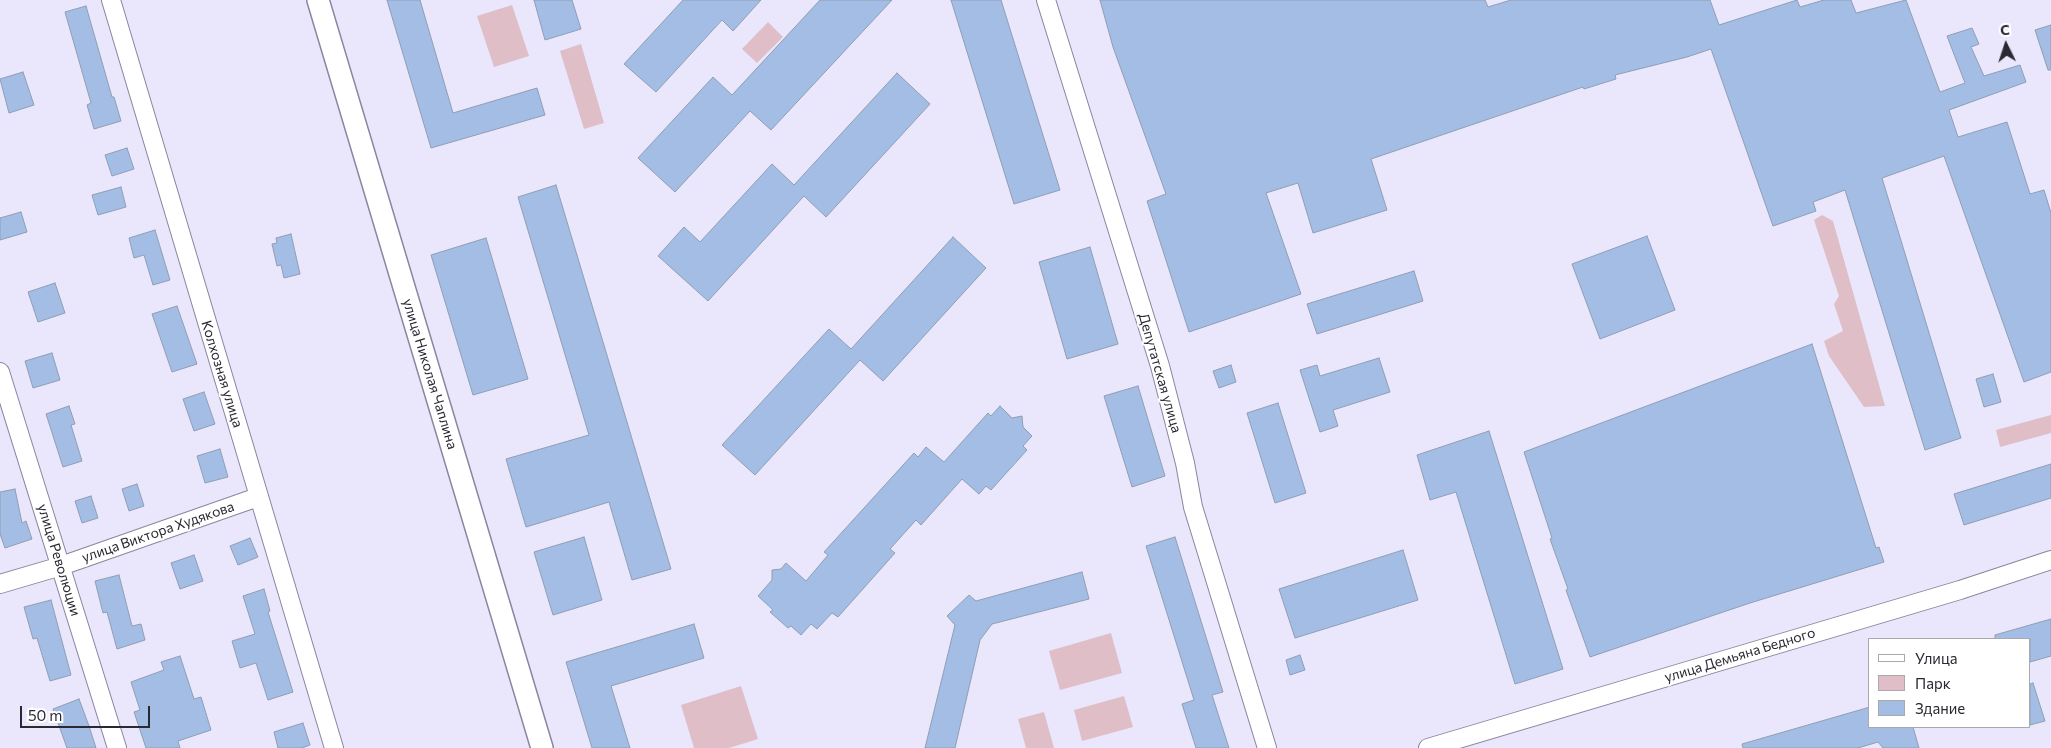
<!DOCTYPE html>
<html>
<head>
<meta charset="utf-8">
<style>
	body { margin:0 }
	#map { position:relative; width:2051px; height:748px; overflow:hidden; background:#eae6fc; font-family:Commissioner,sans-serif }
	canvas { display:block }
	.legend { position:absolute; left:1868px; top:638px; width:162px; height:90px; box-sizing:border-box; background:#fff; border:1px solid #aaa9ad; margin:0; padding:6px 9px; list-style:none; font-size:15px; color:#2a2832 }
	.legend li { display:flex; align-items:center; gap:10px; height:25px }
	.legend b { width:25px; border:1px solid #aaa9ad }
	.north { position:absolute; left:1981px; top:20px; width:50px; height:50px; -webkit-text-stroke:4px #fff; paint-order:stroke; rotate:356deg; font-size:14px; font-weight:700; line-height:20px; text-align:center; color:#2a2832 }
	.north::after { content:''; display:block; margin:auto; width:18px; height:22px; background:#2a2832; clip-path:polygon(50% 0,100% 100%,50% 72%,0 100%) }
	.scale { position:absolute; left:20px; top:706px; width:130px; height:22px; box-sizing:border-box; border:2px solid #2a2832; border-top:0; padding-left:6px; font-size:15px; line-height:18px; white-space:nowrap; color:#2a2832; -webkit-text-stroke:4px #fff; paint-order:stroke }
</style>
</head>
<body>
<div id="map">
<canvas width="2051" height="748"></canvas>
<ul class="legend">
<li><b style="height:6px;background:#fff"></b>Улица</li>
<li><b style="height:14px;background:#dfbec7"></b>Парк</li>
<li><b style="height:14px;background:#a3bde4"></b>Здание</li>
</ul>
<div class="north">С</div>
<div class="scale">50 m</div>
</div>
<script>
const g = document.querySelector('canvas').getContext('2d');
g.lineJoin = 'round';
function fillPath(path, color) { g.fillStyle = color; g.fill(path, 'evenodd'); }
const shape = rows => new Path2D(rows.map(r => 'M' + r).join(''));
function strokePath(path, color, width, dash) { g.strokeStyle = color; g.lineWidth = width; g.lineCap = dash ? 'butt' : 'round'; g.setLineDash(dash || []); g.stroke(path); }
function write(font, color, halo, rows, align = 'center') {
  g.font = font + ' Commissioner,sans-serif'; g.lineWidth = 4; g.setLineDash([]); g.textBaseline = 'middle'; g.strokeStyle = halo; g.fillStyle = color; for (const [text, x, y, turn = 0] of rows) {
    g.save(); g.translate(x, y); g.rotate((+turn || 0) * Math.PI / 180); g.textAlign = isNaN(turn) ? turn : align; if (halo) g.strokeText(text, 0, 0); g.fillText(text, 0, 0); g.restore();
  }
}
fillPath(shape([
	[512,5,529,56,494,67,477,16],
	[768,22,783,37,757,63,742,49],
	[581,44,604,123,584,129,560,51],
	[1822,215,1833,221,1885,406,1864,407,1829,356,1824,341,1843,331,1834,304,1839,296,1814,220],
	[2051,415,2051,433,2000,447,1996,430],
	[1111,633,1122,673,1060,690,1049,651],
	[741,686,758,739,729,748,694,748,681,705],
	[1124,696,1133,727,1082,741,1074,710],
	[1044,712,1054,748,1026,748,1018,719]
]), '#dfbec7');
const building = shape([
	[387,0,420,0,453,113,537,88,545,115,431,148,387,0],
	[534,0,572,0,581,29,545,40,534,0],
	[683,0,761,0,733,31,722,20,656,92,624,64,683,0],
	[820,0,892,0,771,130,750,111,675,192,638,158,713,77,732,95,820,0],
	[951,0,1001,0,1060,190,1014,204,951,0],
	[1100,0,1485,0,1488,7,1511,0,1710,0,1719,25,1797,0,1800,7,1824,0,1851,0,1856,13,1906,0,1940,92,1965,83,1947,36,1972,28,1979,44,1971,47,1984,76,2020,65,2026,82,1949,110,1958,137,2007,122,2030,194,2044,190,2051,213,2051,372,2024,382,1944,156,1882,178,1961,438,1925,450,1845,190,1813,202,1816,211,1773,226,1711,49,1687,57,1615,75,1616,79,1584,89,1583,87,1371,159,1387,210,1313,233,1298,183,1266,193,1301,294,1189,332,1147,201,1166,194,1113,47,1100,0],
	[86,6,112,97,114,97,121,121,94,129,87,105,91,103,65,12,86,6],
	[2051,25,2051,70,2048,70,2035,30,2051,25],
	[23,72,34,105,9,113,0,79,23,72],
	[897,73,930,104,826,217,804,196,708,301,658,256,684,227,700,242,772,164,794,185,897,73],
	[127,148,134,169,112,176,105,155,127,148],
	[556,185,671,569,632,580,609,502,526,527,506,459,589,435,518,197,556,185],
	[121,187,126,207,98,215,92,195,121,187],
	[21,212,27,232,0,240,0,218,21,212],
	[155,230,170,280,153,285,144,255,134,258,129,238,155,230],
	[291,234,300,274,284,278,281,265,277,266,272,244,277,243,276,238,291,234],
	[1647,236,1675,310,1600,339,1572,264,1647,236],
	[953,237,986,268,883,381,860,360,755,475,722,445,829,329,851,349,953,237],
	[486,238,528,379,473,395,431,255,486,238],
	[1090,247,1118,344,1067,359,1039,262,1090,247],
	[1414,271,1423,301,1317,334,1307,304,1414,271],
	[55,283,65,313,38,322,28,292,55,283],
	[177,306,197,364,172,372,152,314,177,306],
	[1812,344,1876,548,1879,547,1884,562,1750,603,1590,657,1566,590,1568,589,1550,539,1552,538,1524,452,1812,344],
	[52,353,60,380,33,388,25,361,52,353],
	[1379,358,1390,392,1333,410,1338,426,1320,432,1300,370,1317,365,1320,376,1379,358],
	[1231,365,1236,382,1219,388,1213,371,1231,365],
	[1993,374,2001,402,1984,407,1976,379,1993,374],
	[1138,386,1165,476,1132,487,1104,396,1138,386],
	[204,392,215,424,194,431,183,399,204,392],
	[1278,403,1306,493,1275,503,1247,413,1278,403],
	[69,406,75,424,71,425,82,461,63,467,46,414,69,406],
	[1000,406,1012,418,1022,416,1023,427,1032,436,1023,446,1027,450,991,490,986,486,979,494,962,479,921,525,916,520,890,549,895,553,838,617,832,613,817,629,811,624,801,635,791,626,788,628,770,612,773,610,758,596,772,580,772,570,781,569,786,563,806,581,828,555,824,552,914,453,918,457,926,447,944,462,988,413,991,416,1000,406],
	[1489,431,1563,669,1515,684,1456,492,1430,500,1417,455,1489,431],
	[220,449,228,477,205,483,197,456,220,449],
	[2051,464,2051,498,1964,525,1954,494,2051,464],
	[137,484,144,506,129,511,122,489,137,484],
	[15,489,22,523,26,521,32,539,5,548,0,534,0,492,15,489],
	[91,496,98,518,82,523,75,501,91,496],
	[584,537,602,600,553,615,534,552,584,537],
	[1175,537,1223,692,1212,695,1229,748,1196,748,1182,704,1194,700,1146,546,1175,537],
	[250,538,258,557,238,565,230,546,250,538],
	[1403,550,1418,600,1295,638,1279,589,1403,550],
	[194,555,203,581,180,589,171,563,194,555],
	[1082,572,1089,599,992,624,980,640,955,748,925,748,955,625,947,616,969,595,976,601,1082,572],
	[119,575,132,626,141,624,145,640,117,649,107,612,103,613,95,581,119,575],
	[264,589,270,611,268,612,293,692,268,700,256,663,240,668,232,641,255,634,243,596,264,589],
	[51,600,71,675,50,681,37,638,33,639,24,607,51,600],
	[2051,619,2051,656,2030,662,2030,639,1995,639,1995,635,2051,619],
	[694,624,704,658,611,686,630,748,592,748,566,662,694,624],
	[1300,655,1305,670,1290,675,1286,660,1300,655],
	[180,656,194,699,201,697,211,730,178,741,180,748,146,748,134,712,140,710,131,682,164,670,161,662,180,656],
	[2033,683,2045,721,2030,725,2030,684,2033,683],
	[79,699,89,726,96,748,67,748,53,709,79,699],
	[1870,707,1870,727,1913,727,1919,748,1883,748,1878,742,1858,748,1743,748,1742,744,1870,707],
	[303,723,310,745,302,748,278,748,274,732,303,723]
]);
fillPath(building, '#a3bde4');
strokePath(building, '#8f9eb4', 1);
const minor = shape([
	[111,0,334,748],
	[1046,0,1160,366,1185,463,1193,507,1267,748],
	[0,372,117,748],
	[0,584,61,566,258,497],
	[1428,748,1960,590,2051,560]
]);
const tertiary = shape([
	[318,0,542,748]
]);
strokePath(minor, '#8a869f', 20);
strokePath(tertiary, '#8a869f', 24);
strokePath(minor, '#fff', 18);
strokePath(tertiary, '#fff', 21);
write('14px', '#2a2832', '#fff', [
	["Депутатская улица",1160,373,74],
	["Колхозная улица",222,374,73],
	["улица Николая Чаплина",430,374,73],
	["улица Виктора Худякова",158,532,-19],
	["улица Революции",59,560,73],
	["улица Демьяна Бедного",1740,655,-17]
]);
</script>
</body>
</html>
